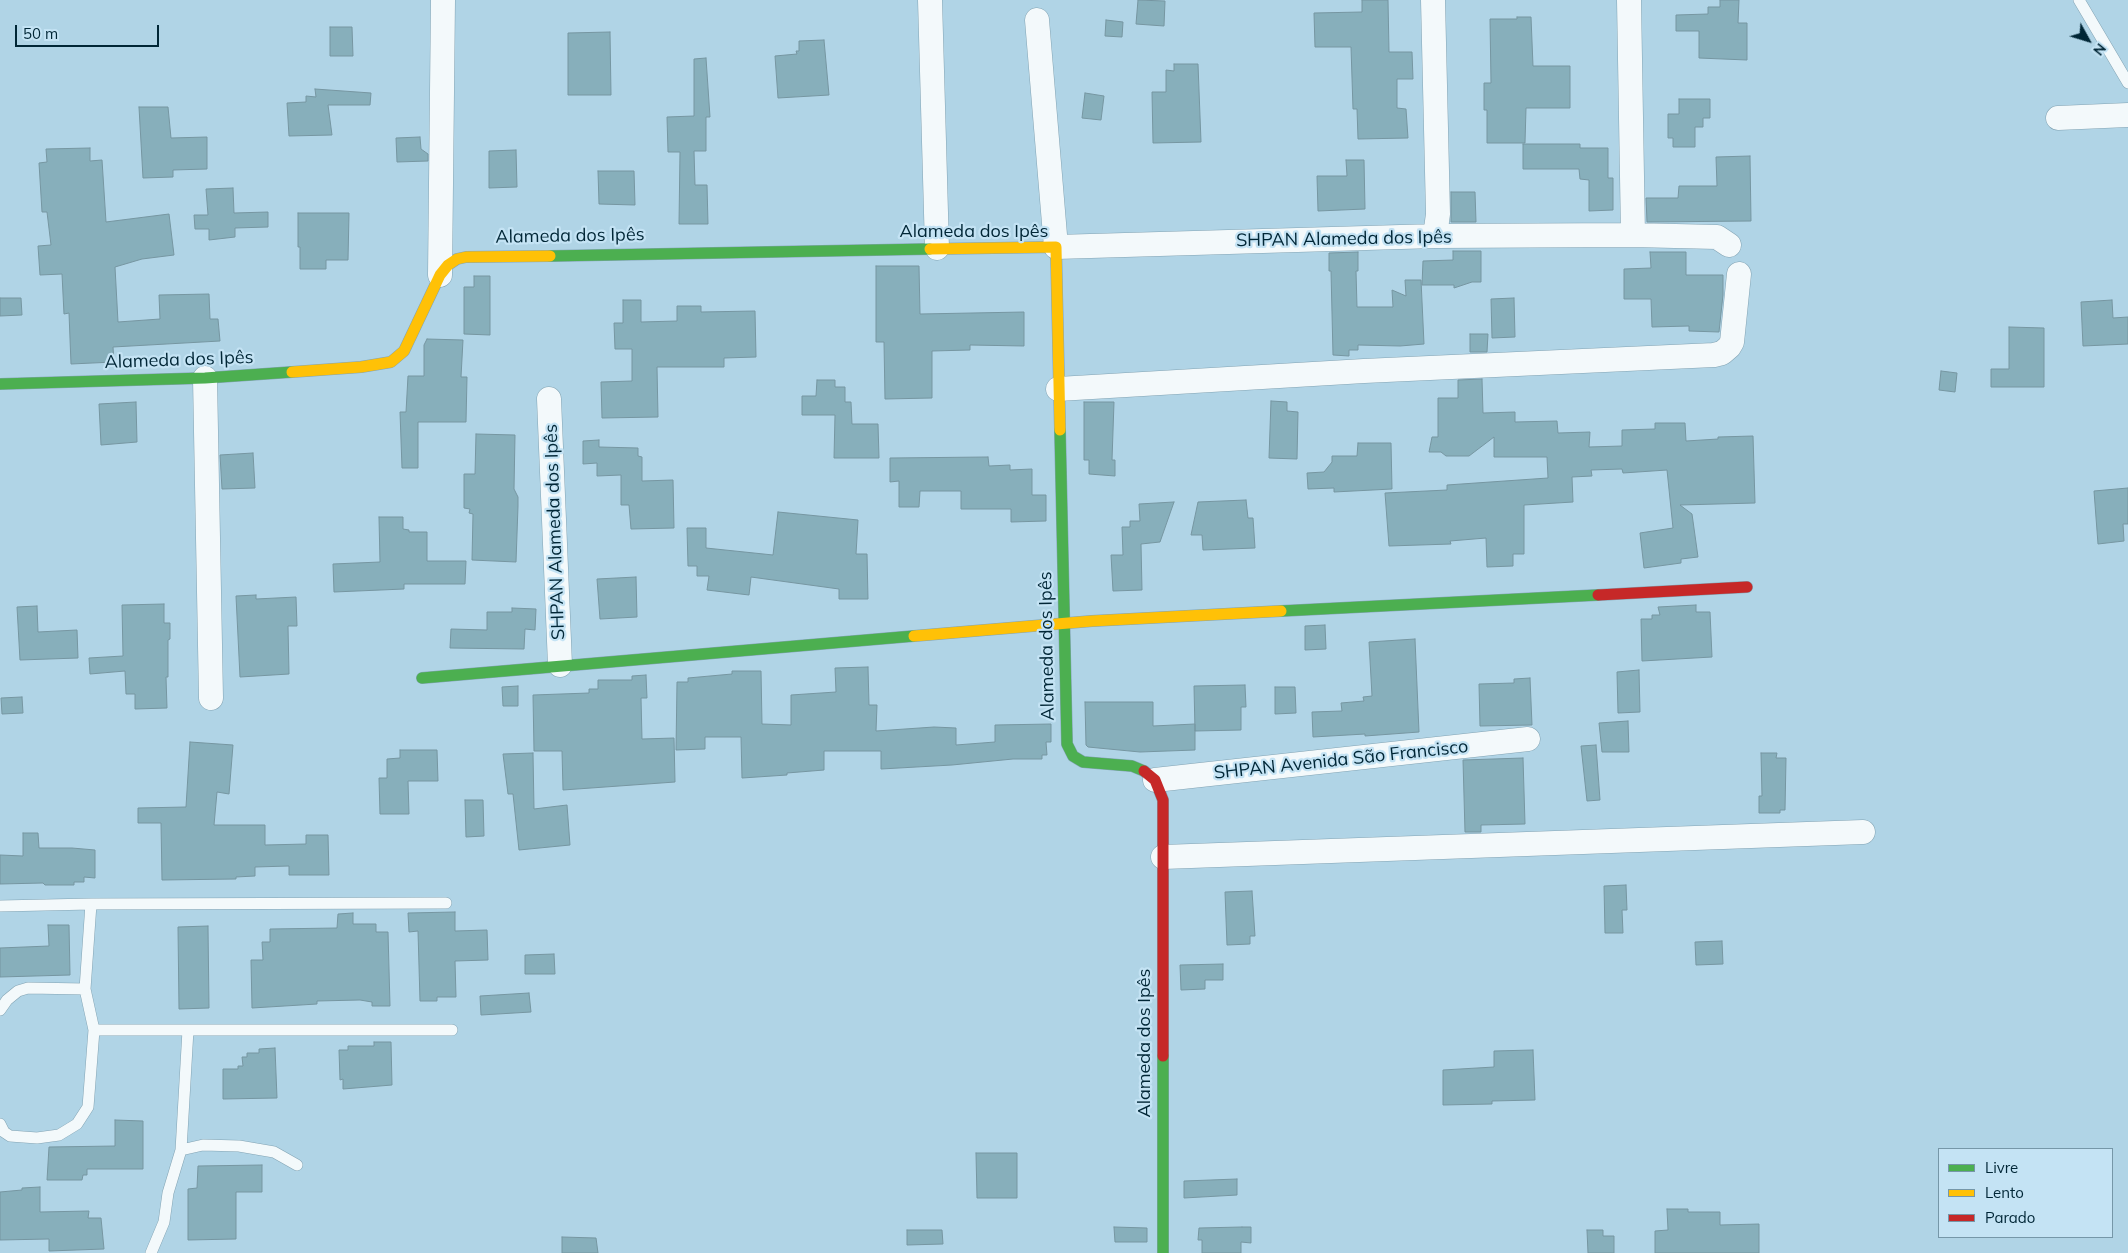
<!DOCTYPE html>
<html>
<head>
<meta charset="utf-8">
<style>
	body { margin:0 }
	#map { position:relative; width:2128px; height:1253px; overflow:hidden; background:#b0d4e6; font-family:Mulish,sans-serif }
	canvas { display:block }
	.legend { position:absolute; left:1938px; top:1148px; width:175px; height:90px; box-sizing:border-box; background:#c4e3f4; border:1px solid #7697a8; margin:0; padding:6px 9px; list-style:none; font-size:15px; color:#002636 }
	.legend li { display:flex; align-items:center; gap:10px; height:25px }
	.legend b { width:25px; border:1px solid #7697a8 }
	.north { position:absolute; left:2063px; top:15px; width:50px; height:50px; -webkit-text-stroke:4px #c4e3f4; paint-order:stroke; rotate:129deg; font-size:14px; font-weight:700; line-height:20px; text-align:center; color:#002636 }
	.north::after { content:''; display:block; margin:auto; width:18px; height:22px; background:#002636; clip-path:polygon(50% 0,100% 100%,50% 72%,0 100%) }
	.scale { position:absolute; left:15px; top:25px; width:144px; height:22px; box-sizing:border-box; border:2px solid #002636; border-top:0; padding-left:6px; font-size:15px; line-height:18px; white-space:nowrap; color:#002636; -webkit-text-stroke:4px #c4e3f4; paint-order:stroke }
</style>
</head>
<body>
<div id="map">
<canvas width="2128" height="1253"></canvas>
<ul class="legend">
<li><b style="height:6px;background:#4caf50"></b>Livre</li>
<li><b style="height:6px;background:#ffc107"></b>Lento</li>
<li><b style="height:6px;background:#c62828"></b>Parado</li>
</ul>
<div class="north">N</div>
<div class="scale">50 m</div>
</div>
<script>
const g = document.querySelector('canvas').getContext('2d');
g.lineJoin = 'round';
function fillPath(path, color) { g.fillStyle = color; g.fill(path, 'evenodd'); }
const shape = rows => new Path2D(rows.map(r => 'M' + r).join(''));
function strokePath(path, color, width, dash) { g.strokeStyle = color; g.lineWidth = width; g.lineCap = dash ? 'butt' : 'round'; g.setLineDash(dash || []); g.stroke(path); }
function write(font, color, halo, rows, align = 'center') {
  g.font = font + ' Mulish,sans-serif'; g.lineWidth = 4.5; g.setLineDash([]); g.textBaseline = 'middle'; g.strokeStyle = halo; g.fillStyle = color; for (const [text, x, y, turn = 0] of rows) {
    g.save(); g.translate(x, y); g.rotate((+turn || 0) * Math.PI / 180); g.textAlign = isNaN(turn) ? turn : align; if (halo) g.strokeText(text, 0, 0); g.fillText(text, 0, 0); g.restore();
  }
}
const building = shape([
	[1138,0,1165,1,1164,26,1136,24,1138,0],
	[1362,0,1388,0,1389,52,1412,52,1413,79,1397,79,1397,108,1406,109,1408,138,1358,139,1357,109,1353,109,1351,47,1315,47,1314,13,1362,12,1362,0],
	[1720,0,1739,0,1738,23,1747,23,1747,60,1699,58,1699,31,1676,31,1676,15,1708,14,1708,7,1720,7,1720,0],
	[1517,17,1531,17,1533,66,1570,66,1570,108,1526,108,1525,143,1487,143,1487,110,1484,110,1484,83,1491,83,1490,19,1517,19,1517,17],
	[1106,20,1123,22,1122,37,1105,36,1106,20],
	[330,27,352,27,353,56,330,56,330,27],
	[610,32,611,95,568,95,568,33,610,32],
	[824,40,829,95,778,98,775,56,797,54,796,51,799,51,799,41,824,40],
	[706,58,710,117,706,117,706,151,694,151,695,185,707,185,708,224,679,224,680,152,668,152,667,117,694,116,694,59,706,58],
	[1174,64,1198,64,1201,142,1153,143,1152,92,1166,92,1166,70,1174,71,1174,64],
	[315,89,371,93,370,105,328,105,332,135,289,136,287,103,306,102,306,96,316,97,315,89],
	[1085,93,1104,96,1101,120,1082,118,1085,93],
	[1679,99,1710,99,1710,118,1703,118,1703,127,1695,127,1695,147,1673,147,1673,138,1668,138,1668,114,1679,114,1679,99],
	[139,107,168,107,171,138,207,137,207,169,173,170,173,177,143,178,139,107],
	[420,137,421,149,428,154,428,161,397,162,396,138,420,137],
	[1523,144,1580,144,1580,148,1608,148,1608,178,1613,178,1613,210,1589,211,1589,180,1580,179,1579,169,1523,169,1523,144],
	[90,148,90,161,102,160,106,222,169,214,174,255,142,259,115,267,118,322,160,319,159,295,209,294,210,319,218,319,220,341,113,347,114,362,71,364,69,313,64,314,62,274,40,275,38,246,51,245,47,212,42,212,39,163,47,162,46,149,90,148],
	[516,150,517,187,489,188,489,151,516,150],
	[1750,156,1751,221,1647,222,1646,198,1678,198,1679,186,1717,186,1716,157,1750,156],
	[1346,160,1364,160,1365,209,1318,211,1317,176,1347,176,1346,160],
	[598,171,634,171,635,205,599,204,598,171],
	[233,188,234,213,268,212,268,227,235,228,235,237,209,240,209,229,195,229,194,215,208,215,206,189,233,188],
	[1451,192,1475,192,1476,222,1451,222,1451,192],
	[298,213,349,213,348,260,326,260,326,269,300,269,300,247,298,247,298,213],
	[1453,251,1481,251,1481,282,1472,282,1454,288,1454,285,1422,285,1423,261,1453,260,1453,251],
	[1358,252,1358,271,1356,271,1357,307,1393,307,1392,290,1406,296,1405,280,1421,280,1424,344,1400,346,1358,345,1358,350,1349,350,1349,356,1333,355,1331,271,1329,271,1329,253,1358,252],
	[1650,252,1686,252,1686,275,1723,275,1723,295,1719,332,1689,331,1689,326,1652,327,1651,299,1624,299,1624,269,1651,268,1650,252],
	[876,266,919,266,920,314,1024,312,1024,346,970,345,970,350,932,351,932,398,885,399,884,342,876,342,876,266],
	[474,276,490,276,490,335,464,334,464,287,474,287,474,276],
	[0,298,21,298,22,315,0,316,0,298],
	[1514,298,1515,337,1492,338,1491,299,1514,298],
	[623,300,641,300,641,322,677,321,677,306,701,306,701,312,755,311,756,357,724,358,724,367,657,367,658,417,602,418,601,382,632,381,632,349,615,349,614,323,623,323,623,300],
	[2112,300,2113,318,2128,317,2128,344,2083,346,2081,302,2112,300],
	[2009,327,2044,328,2044,387,1991,387,1991,369,2009,369,2009,327],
	[1470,334,1488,334,1487,352,1470,352,1470,334],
	[427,339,463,340,461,377,467,377,466,422,418,422,418,468,402,468,400,412,406,412,408,376,424,376,424,345,427,339],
	[1941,371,1957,373,1955,392,1939,390,1941,371],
	[1482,379,1483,413,1515,412,1515,422,1557,421,1558,433,1590,432,1589,447,1622,446,1622,430,1655,429,1655,423,1685,423,1686,441,1718,439,1718,437,1753,436,1755,503,1680,505,1692,514,1698,557,1681,559,1681,563,1644,568,1640,533,1673,528,1667,470,1623,473,1622,469,1591,470,1592,476,1572,477,1573,502,1524,505,1524,554,1513,554,1513,566,1487,567,1486,538,1450,541,1451,544,1389,546,1385,493,1447,490,1447,485,1548,478,1547,457,1494,457,1494,437,1469,456,1446,456,1441,452,1429,452,1432,437,1438,437,1438,398,1458,398,1458,380,1482,379],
	[817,380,835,380,835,387,845,387,845,402,851,402,852,424,878,424,879,458,834,458,835,415,802,415,802,396,816,396,817,380],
	[1271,401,1287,402,1287,411,1298,412,1297,459,1269,458,1271,401],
	[136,402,137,442,101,445,99,404,136,402],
	[1084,402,1114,402,1112,460,1115,460,1115,476,1089,474,1089,460,1084,460,1084,402],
	[476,434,515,435,514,489,518,497,518,506,516,562,472,560,473,514,469,513,470,509,464,508,464,474,475,474,476,434],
	[599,440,599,447,638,448,638,456,642,457,642,481,673,480,674,528,631,529,629,505,621,505,621,475,597,476,597,463,583,464,583,441,599,440],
	[1358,443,1391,443,1392,489,1334,492,1334,488,1308,489,1307,473,1324,472,1332,462,1332,456,1357,456,1358,443],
	[253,453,255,488,222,489,220,455,253,453],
	[988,457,989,466,1010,465,1010,470,1032,469,1032,495,1046,495,1046,521,1011,522,1011,509,961,509,961,491,920,491,919,507,899,507,899,481,890,482,890,458,988,457],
	[2128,488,2128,524,2123,524,2124,541,2098,544,2094,491,2128,488],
	[1246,500,1248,518,1253,518,1255,548,1203,550,1202,535,1191,535,1198,502,1246,500],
	[1174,502,1160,542,1141,544,1142,590,1113,591,1111,555,1123,555,1122,527,1130,527,1130,521,1140,521,1139,504,1174,502],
	[778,512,858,520,856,554,867,554,868,599,839,599,839,589,751,577,749,595,707,590,709,576,697,576,697,566,688,566,687,528,706,528,706,548,773,555,778,512],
	[379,517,403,517,403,529,409,530,409,532,427,532,427,561,466,561,465,584,404,584,404,589,334,592,333,564,380,562,379,517],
	[636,577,637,617,600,619,597,579,636,577],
	[256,595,256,599,296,597,297,626,288,626,289,674,240,677,236,596,256,595],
	[164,604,164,623,170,623,170,639,168,640,168,677,166,677,167,708,135,709,135,694,126,694,125,671,90,674,89,658,123,656,122,605,164,604],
	[1696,605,1696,612,1710,612,1712,657,1642,661,1641,619,1652,619,1652,615,1660,615,1658,607,1696,605],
	[37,606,38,632,77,630,78,658,20,660,17,607,37,606],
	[512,608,536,609,535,630,525,629,524,649,450,648,451,629,487,630,487,612,512,612,512,608],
	[1325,625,1326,649,1305,650,1305,626,1325,625],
	[1415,639,1419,732,1365,736,1365,734,1313,737,1312,712,1342,711,1341,703,1364,701,1363,697,1372,696,1369,642,1415,639],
	[868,667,869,705,877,705,876,731,934,727,956,728,956,745,995,742,995,725,1051,724,1051,742,1046,742,1047,755,1042,755,1042,759,1013,759,952,765,881,769,881,751,824,751,824,770,787,773,787,775,742,778,741,737,705,737,705,749,676,750,677,682,688,682,688,678,732,674,732,671,761,671,762,724,791,725,791,695,836,692,835,668,868,667],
	[1639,670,1640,712,1618,713,1617,672,1639,670],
	[646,675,647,698,641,698,642,739,674,738,675,782,563,790,562,751,534,751,533,695,589,693,589,689,598,689,598,680,632,680,632,676,646,675],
	[1530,678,1532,725,1480,726,1479,684,1514,683,1514,679,1530,678],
	[1245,685,1246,707,1241,707,1241,730,1195,731,1194,686,1245,685],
	[518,686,518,706,503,706,502,687,518,686],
	[1275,687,1295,687,1296,713,1275,714,1275,687],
	[22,697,23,713,2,714,1,698,22,697],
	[1085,702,1153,702,1153,726,1195,724,1195,750,1140,752,1088,747,1086,745,1085,702],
	[1628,721,1629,752,1602,752,1599,723,1628,721],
	[190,742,233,745,229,794,217,792,214,825,265,825,265,845,306,844,306,835,328,835,329,875,289,875,289,866,255,867,255,876,236,877,236,879,162,880,161,823,138,823,138,808,186,807,190,742],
	[1596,745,1600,800,1587,801,1581,746,1596,745],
	[400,750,437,750,438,781,408,781,409,814,380,814,379,778,387,778,387,759,400,758,400,750],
	[533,753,534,809,567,805,570,845,519,850,513,794,508,794,503,754,533,753],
	[1761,753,1777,753,1776,758,1786,758,1785,810,1780,810,1780,813,1759,813,1759,796,1762,796,1761,753],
	[1523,758,1525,824,1481,825,1481,832,1465,832,1463,760,1523,758],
	[465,800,483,800,484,836,466,837,465,800],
	[23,833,38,833,39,848,72,848,95,850,95,878,84,877,84,882,74,882,74,885,45,885,43,883,0,884,0,855,23,856,23,833],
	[1626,885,1627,910,1622,910,1623,933,1605,933,1604,886,1626,885],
	[1252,891,1255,936,1250,936,1250,944,1227,945,1225,892,1252,891],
	[455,912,455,931,487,930,488,960,455,961,456,997,437,997,437,1001,420,1001,418,931,409,932,408,913,455,912],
	[353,913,353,924,376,924,376,932,388,932,390,1006,372,1006,372,1002,360,1000,317,1001,317,1004,252,1008,251,960,263,960,262,942,270,942,270,929,337,928,338,914,353,913],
	[48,925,69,925,70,975,0,977,0,948,49,946,48,925],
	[208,926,209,1008,179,1009,178,927,208,926],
	[1722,941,1723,964,1696,965,1695,942,1722,941],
	[554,954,555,974,525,974,525,955,554,954],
	[1223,964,1223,980,1205,980,1205,989,1181,990,1180,965,1223,964],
	[529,993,531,1012,481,1015,480,996,529,993],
	[374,1042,391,1042,392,1085,343,1089,343,1079,340,1080,339,1050,348,1050,348,1046,374,1046,374,1042],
	[275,1048,277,1098,223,1099,223,1069,238,1069,238,1066,243,1066,242,1057,247,1057,247,1053,259,1053,259,1049,275,1048],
	[1533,1050,1535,1100,1492,1101,1492,1104,1443,1105,1443,1070,1494,1067,1494,1051,1533,1050],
	[115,1120,143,1121,143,1169,87,1169,87,1175,83,1175,82,1180,47,1180,49,1147,115,1146,115,1120],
	[976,1153,1017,1153,1017,1198,977,1198,976,1153],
	[262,1165,262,1192,236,1192,236,1239,188,1240,188,1189,197,1188,198,1166,262,1165],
	[1237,1179,1237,1195,1184,1198,1184,1181,1237,1179],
	[40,1187,40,1212,89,1211,88,1218,101,1218,104,1249,49,1251,49,1239,0,1240,0,1192,22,1190,22,1188,40,1187],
	[1667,1209,1688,1209,1688,1212,1720,1212,1720,1225,1759,1224,1759,1253,1655,1253,1655,1231,1668,1230,1667,1209],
	[1114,1227,1147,1228,1147,1242,1115,1242,1114,1227],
	[1242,1227,1251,1227,1251,1243,1241,1242,1241,1253,1202,1253,1202,1240,1198,1240,1199,1228,1242,1227],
	[907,1230,942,1230,943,1244,907,1245,907,1230],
	[1587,1230,1603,1230,1603,1236,1614,1236,1614,1253,1588,1253,1587,1230],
	[562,1237,596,1238,598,1253,562,1253,562,1237]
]);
fillPath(building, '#87afbb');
strokePath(building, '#7696a1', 1);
const lane = shape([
	[2079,0,2128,83],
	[0,906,91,904,446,903],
	[0,1010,7,1000,18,991,28,988,85,989],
	[94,1030,452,1030],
	[0,1124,4,1132,10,1136,37,1138,59,1135,77,1124,88,1107,94,1030,85,989,91,904],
	[181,1150,203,1145,239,1146,274,1152,297,1165],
	[151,1253,164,1222,168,1193,181,1150,188,1030]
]);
const street = shape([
	[930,0,937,248],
	[1433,0,1438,214,1435,236],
	[1629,0,1633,235],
	[1037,20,1056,247,1435,236,1633,235,1717,237,1729,245],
	[2058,118,2128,115],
	[440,275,443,0],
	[205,378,211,698],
	[1058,389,1364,371,1714,355,1722,353,1729,347,1732,342,1739,274],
	[549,399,560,665],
	[1155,780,1528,739],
	[1163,857,1863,832]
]);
const fast = shape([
	[550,256,930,249],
	[0,384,205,378,292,372],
	[1060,430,1067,744,1073,756,1083,762,1132,766,1144,771],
	[1281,611,1598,595],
	[422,678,914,636],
	[1163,1056,1163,1253]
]);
const slow = shape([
	[930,249,1056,247,1060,430],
	[292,372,361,367,391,362,404,351,440,275,448,265,457,259,466,257,550,256],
	[914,636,1092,621,1281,611]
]);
const jam = shape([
	[1598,595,1747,587],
	[1144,771,1155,780,1163,800,1163,1056]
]);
strokePath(lane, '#82a3b3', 12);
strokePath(street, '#82a3b3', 25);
strokePath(fast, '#82a3b3', 12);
strokePath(slow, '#82a3b3', 12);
strokePath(jam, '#82a3b3', 12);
strokePath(lane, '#f3f9fb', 11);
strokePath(street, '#f3f9fb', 24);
strokePath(fast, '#4caf50', 11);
strokePath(slow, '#ffc107', 11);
strokePath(jam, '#c62828', 11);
write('18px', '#002636', '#c4e3f4', [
	["Alameda dos Ipês",974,232],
	["Alameda dos Ipês",570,236,-1],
	["SHPAN Alameda dos Ipês",1344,239,-1],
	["Alameda dos Ipês",179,360,-2],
	["SHPAN Alameda dos Ipês",555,532,-92],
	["Alameda dos Ipês",1047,646,-91],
	["SHPAN Avenida São Francisco",1341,760,-6],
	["Alameda dos Ipês",1145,1043,-90]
]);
</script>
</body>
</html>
